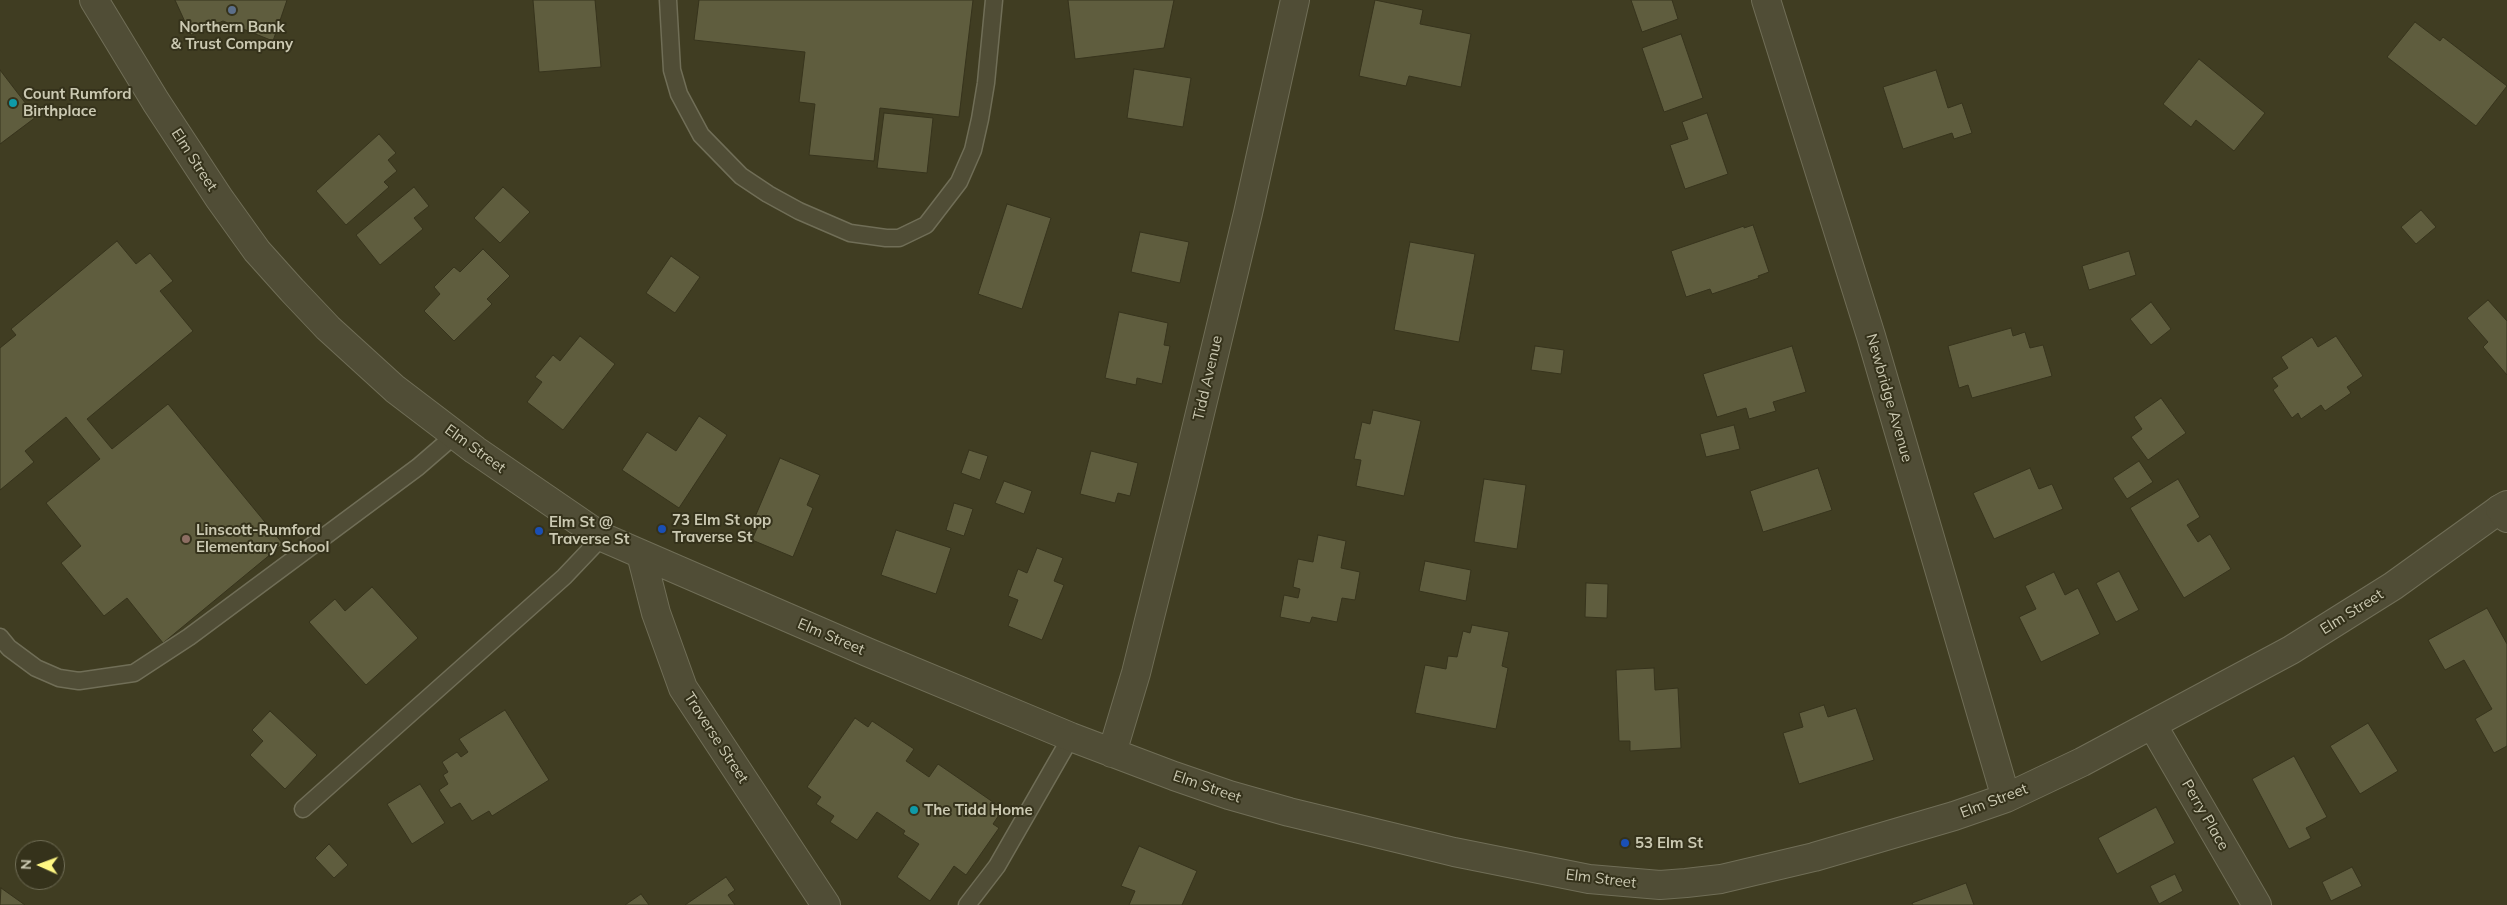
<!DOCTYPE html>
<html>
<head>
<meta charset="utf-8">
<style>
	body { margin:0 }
	#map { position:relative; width:2507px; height:905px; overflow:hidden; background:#403d22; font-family:Mulish,sans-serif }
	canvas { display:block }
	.north { position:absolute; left:15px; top:840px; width:50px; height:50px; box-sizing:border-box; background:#35321b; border:1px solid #716e57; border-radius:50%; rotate:272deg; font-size:14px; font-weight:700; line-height:20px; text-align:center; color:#cbc9b2 }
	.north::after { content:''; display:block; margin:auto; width:18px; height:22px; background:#fff783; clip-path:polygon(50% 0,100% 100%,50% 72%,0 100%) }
</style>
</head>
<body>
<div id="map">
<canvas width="2507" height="905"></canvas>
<div class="north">N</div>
</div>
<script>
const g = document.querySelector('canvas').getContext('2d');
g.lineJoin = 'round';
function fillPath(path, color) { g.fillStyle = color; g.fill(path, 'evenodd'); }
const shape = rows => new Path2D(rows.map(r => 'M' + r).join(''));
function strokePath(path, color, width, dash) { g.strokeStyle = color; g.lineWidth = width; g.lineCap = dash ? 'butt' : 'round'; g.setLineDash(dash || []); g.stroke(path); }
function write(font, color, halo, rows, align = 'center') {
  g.font = font + ' Mulish,sans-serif'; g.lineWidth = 4; g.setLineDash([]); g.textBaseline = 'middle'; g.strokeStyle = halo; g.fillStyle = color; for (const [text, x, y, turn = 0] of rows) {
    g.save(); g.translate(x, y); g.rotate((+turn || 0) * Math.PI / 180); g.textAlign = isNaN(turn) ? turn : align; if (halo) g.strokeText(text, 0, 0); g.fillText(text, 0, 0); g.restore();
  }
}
const building = shape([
	[175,0,287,0,273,41,223,21,191,35,175,0],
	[533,0,595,0,601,67,539,72,533,0],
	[699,0,973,0,959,117,880,108,874,161,809,155,815,104,799,102,805,52,694,40,699,0],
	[1068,0,1174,0,1164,48,1075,59,1068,0],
	[1375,0,1423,10,1420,24,1471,34,1461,87,1409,76,1406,86,1359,76,1375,0],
	[1631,0,1672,0,1678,19,1642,32,1631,0],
	[2415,22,2440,41,2443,37,2507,86,2476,126,2387,57,2415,22],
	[1681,34,1703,98,1664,112,1642,48,1681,34],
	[2199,59,2265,113,2234,151,2196,120,2191,127,2163,104,2199,59],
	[1134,69,1191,78,1183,127,1127,118,1134,69],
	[0,70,36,117,0,144,0,70],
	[1936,70,1948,108,1962,103,1972,133,1954,139,1952,133,1903,149,1883,87,1936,70],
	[884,113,933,118,927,173,877,168,884,113],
	[1707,113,1728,174,1685,189,1670,145,1688,139,1682,122,1707,113],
	[379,134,396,153,388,160,397,171,384,182,389,187,346,225,316,191,379,134],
	[414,187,429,206,414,218,423,229,380,265,356,235,414,187],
	[503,187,530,212,500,243,474,218,503,187],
	[1007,204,1051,218,1022,309,978,294,1007,204],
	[2421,210,2436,227,2416,244,2401,227,2421,210],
	[1753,225,1769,272,1758,276,1759,278,1712,294,1710,289,1686,297,1671,251,1744,226,1744,228,1753,225],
	[1140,232,1189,242,1180,283,1131,272,1140,232],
	[117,241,136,264,150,253,173,281,160,291,193,331,87,419,112,449,168,404,283,544,163,643,127,598,104,616,61,563,81,546,46,503,100,459,66,417,25,451,34,462,0,490,0,348,16,335,11,329,117,241],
	[1410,242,1475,254,1459,342,1394,330,1410,242],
	[483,249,510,276,487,299,492,304,454,341,424,311,440,294,434,287,454,267,460,272,483,249],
	[2129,251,2136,275,2089,290,2082,266,2129,251],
	[671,256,700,277,675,313,646,293,671,256],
	[2488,300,2507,321,2507,375,2483,347,2488,342,2467,318,2488,300],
	[2151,302,2171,329,2151,345,2130,319,2151,302],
	[1119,312,1168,323,1164,345,1170,346,1162,384,1137,378,1136,385,1105,378,1119,312],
	[2011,328,2013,336,2025,332,2030,348,2043,345,2052,376,1972,398,1968,385,1959,388,1948,346,2011,328],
	[580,336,615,364,563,430,527,402,542,382,535,377,553,355,560,361,580,336],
	[2336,336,2363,376,2347,387,2351,393,2325,411,2321,405,2301,419,2298,413,2292,418,2273,390,2278,386,2272,378,2288,368,2281,357,2312,337,2318,347,2336,336],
	[1535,346,1564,350,1561,374,1531,370,1535,346],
	[1792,346,1806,392,1773,402,1776,411,1749,419,1746,408,1717,417,1703,374,1792,346],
	[2161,398,2186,433,2148,460,2131,437,2142,429,2134,417,2161,398],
	[1373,410,1421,421,1404,496,1356,486,1361,460,1354,459,1362,422,1370,424,1373,410],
	[699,416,727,435,679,508,622,470,647,432,676,451,699,416],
	[1734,425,1740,449,1706,457,1700,434,1734,425],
	[969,450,988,456,980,480,961,473,969,450],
	[1091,451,1138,463,1130,496,1118,493,1115,503,1080,494,1091,451],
	[780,458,820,475,807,505,813,508,793,557,752,540,761,519,755,517,780,458],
	[2139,461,2153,482,2127,499,2113,478,2139,461],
	[1818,468,1832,510,1763,532,1750,491,1818,468],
	[2030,468,2039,489,2052,484,2063,509,1994,539,1973,493,2030,468],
	[1484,479,1526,485,1517,549,1474,542,1484,479],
	[2178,479,2200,517,2187,525,2198,542,2210,534,2231,569,2184,598,2130,508,2178,479],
	[1004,481,1032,491,1024,514,995,503,1004,481],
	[954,503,973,509,964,536,946,530,954,503],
	[896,530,951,548,936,594,881,575,896,530],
	[1318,535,1346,541,1341,568,1360,572,1355,600,1342,598,1337,622,1312,617,1310,623,1280,617,1284,595,1298,598,1300,589,1293,587,1298,559,1313,562,1318,535],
	[1037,548,1063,558,1054,581,1064,585,1042,640,1008,626,1018,600,1008,596,1018,569,1027,573,1037,548],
	[1425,561,1471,570,1466,601,1419,591,1425,561],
	[2119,571,2139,610,2116,622,2096,583,2119,571],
	[2054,572,2065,595,2078,588,2100,634,2041,662,2019,617,2036,609,2025,586,2054,572],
	[1586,583,1608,584,1607,618,1585,617,1586,583],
	[372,587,418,638,366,685,309,622,335,599,345,611,372,587],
	[2487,608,2507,644,2507,746,2494,753,2475,719,2492,709,2464,660,2445,670,2428,640,2487,608],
	[1472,625,1509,632,1502,666,1508,668,1496,729,1415,713,1425,665,1446,669,1448,656,1457,657,1463,631,1470,633,1472,625],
	[1654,668,1655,690,1678,688,1681,748,1630,751,1630,741,1619,741,1616,670,1654,668],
	[1824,705,1828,717,1856,708,1874,760,1799,784,1783,733,1803,727,1799,713,1824,705],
	[505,710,549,780,492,816,489,811,472,821,460,803,451,808,439,790,448,784,443,775,448,772,442,762,457,752,461,757,468,752,459,739,505,710],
	[270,711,317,755,285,789,250,755,263,741,252,730,270,711],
	[855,718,868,727,872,721,914,749,906,761,929,777,938,764,1003,809,993,824,999,828,966,875,954,866,930,901,897,877,919,844,903,834,905,831,877,812,857,840,830,822,834,816,816,804,821,797,807,787,855,718],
	[2368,723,2398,771,2360,794,2330,746,2368,723],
	[2294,756,2327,817,2306,828,2311,838,2289,849,2252,779,2294,756],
	[420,784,445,823,412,844,387,804,420,784],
	[2156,807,2175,843,2117,874,2098,838,2156,807],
	[329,844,348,865,334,878,315,858,329,844],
	[1139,846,1197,871,1182,905,1129,905,1135,891,1121,886,1139,846],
	[2352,867,2362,886,2331,901,2322,882,2352,867],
	[2175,874,2183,891,2159,904,2150,886,2175,874],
	[726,877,735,890,728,895,735,905,685,905,726,877],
	[1966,883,1974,905,1913,905,1912,903,1966,883],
	[1,888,25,905,0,905,1,888],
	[641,894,649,905,625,905,641,894]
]);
fillPath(building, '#5f5d3e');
strokePath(building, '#37341d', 1);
const service = shape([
	[668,0,672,70,679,94,701,135,741,176,768,194,799,211,850,233,886,238,899,238,926,225,959,182,973,150,980,119,986,83,994,0],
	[0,637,9,648,36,668,59,678,79,681,134,673,189,637,418,467,455,435],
	[303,809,564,577,602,537],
	[967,905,997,866,1071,737]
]);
const minor = shape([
	[94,0,156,102,219,198,257,251,292,290,328,328,395,389,475,450,602,537,867,652,1071,737,1174,776,1229,795,1289,812,1454,852,1589,879,1660,885,1686,883,1721,879,1814,857,1954,816,2006,798,2082,762,2291,650,2393,586,2500,509],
	[1766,0,1871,336,2006,798],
	[641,554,656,613,683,688,826,905],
	[2153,726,2257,905],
	[1112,753,1136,673,1183,484,1248,213,1295,0]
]);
const tertiary = shape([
	[2507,505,2500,509,2507,518]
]);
strokePath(service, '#706e57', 19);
strokePath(minor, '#706e57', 30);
strokePath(tertiary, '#706e57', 30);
strokePath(service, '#504d36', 16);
strokePath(minor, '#504d36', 28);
strokePath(tertiary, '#504d36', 28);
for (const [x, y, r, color] of [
	[232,10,5,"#5c6f8a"],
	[13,103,5,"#0f9aa8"],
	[662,529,5,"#1a4fb4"],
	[539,531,5,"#1a4fb4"],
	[186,539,5,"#8d6e63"],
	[914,810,5,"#0f9aa8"],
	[1625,843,5,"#1a4fb4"]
]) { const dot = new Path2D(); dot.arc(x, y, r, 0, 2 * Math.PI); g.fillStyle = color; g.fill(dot); strokePath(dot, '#35321b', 2); }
write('bold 15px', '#cbc9b2', '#35321b', [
	["Northern Bank",232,27,"center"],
	["& Trust Company",232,44,"center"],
	["Count Rumford",23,94],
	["Birthplace",23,111],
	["73 Elm St opp",672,520],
	["Traverse St",672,537],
	["Elm St @",549,522],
	["Traverse St",549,539],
	["Linscott-Rumford",196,530],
	["Elementary School",196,547],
	["The Tidd Home",924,810],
	["53 Elm St",1635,843]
], 'left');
write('15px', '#cbc9b2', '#35321b', [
	["Elm Street",194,160,57],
	["Tidd Avenue",1208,378,-77],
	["Newbridge Avenue",1889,398,74],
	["Elm Street",475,449,36],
	["Elm Street",2352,612,-32],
	["Elm Street",831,637,23],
	["Traverse Street",716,738,57],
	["Elm Street",1207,787,19],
	["Elm Street",1994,801,-21],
	["Perry Place",2205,815,60],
	["Elm Street",1601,879,7]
]);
</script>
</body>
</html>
